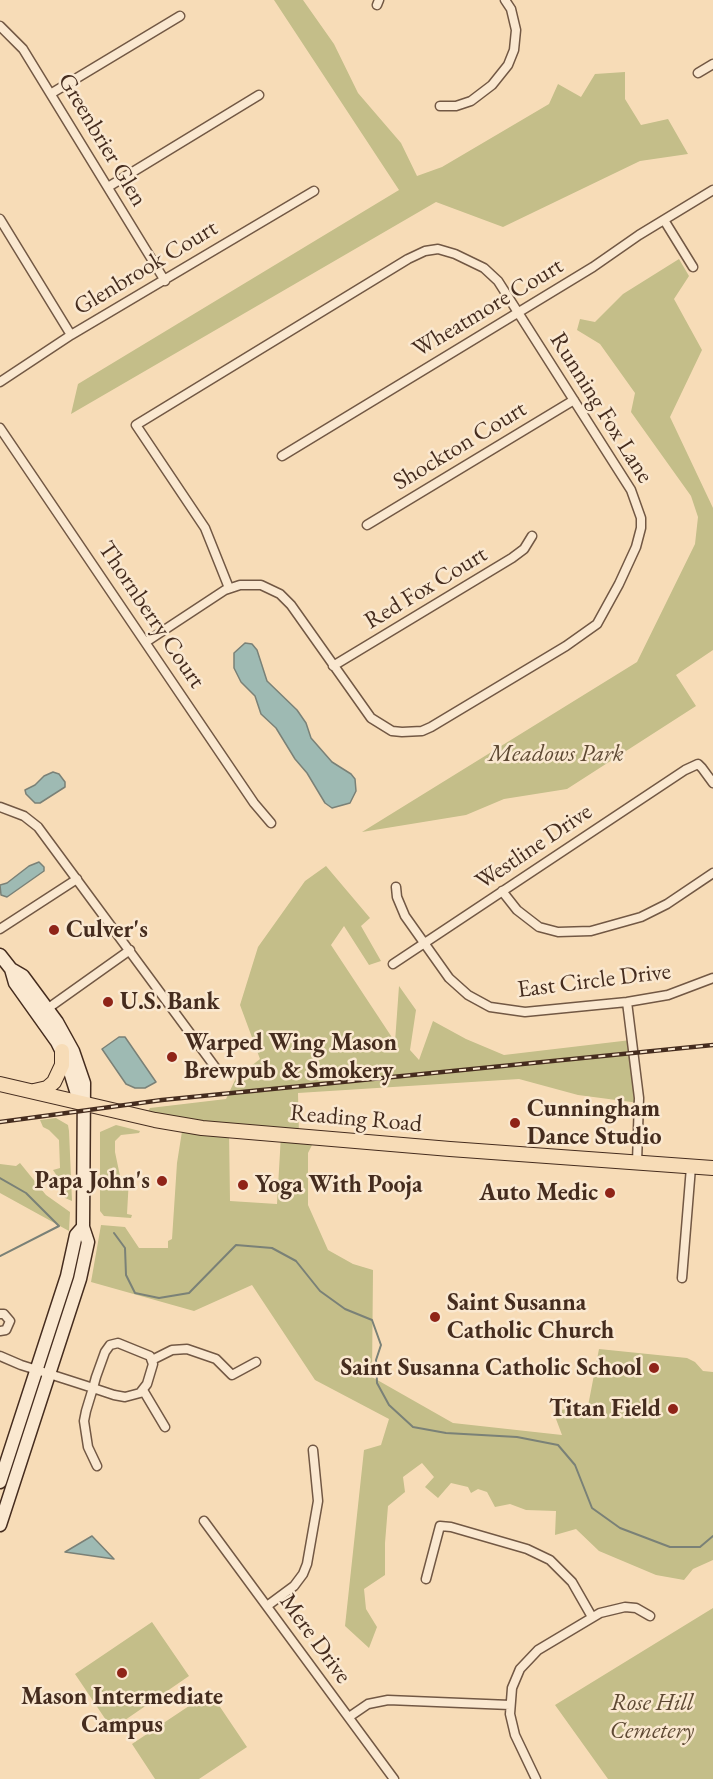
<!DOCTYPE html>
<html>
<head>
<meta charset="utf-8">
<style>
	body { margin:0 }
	canvas { display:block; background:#f7dcb7 }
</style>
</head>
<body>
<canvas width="713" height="1779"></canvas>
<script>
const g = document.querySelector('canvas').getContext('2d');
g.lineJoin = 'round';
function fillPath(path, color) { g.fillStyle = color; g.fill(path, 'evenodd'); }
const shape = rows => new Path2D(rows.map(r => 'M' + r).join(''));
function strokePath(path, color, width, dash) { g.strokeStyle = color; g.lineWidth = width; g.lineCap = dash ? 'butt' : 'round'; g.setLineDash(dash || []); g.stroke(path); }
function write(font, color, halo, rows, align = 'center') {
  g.font = font + ' "EB Garamond",serif'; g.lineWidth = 5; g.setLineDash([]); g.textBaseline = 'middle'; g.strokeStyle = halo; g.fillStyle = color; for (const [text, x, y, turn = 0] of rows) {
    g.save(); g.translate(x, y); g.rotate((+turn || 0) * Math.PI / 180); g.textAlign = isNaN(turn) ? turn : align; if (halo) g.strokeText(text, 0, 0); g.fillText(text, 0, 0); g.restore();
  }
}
fillPath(shape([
	[274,0,303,0,334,44,358,93,401,143,417,176,442,167,549,104,558,84,581,97,595,74,625,72,625,99,641,125,668,119,688,154,640,161,503,227,436,202,71,414,78,384,399,190],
	[679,259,689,276,674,299,702,350,670,417,713,508,713,650,676,675,696,706,567,789,504,799,466,815,362,832,637,662,695,544,698,517,691,496,631,412,635,393,600,344,577,330,580,319,595,322,623,294],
	[326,866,370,918,361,926,381,961,369,965,344,926,331,945,395,1042,399,986,416,1010,410,1050,419,1060,433,1021,466,1039,504,1055,631,1040,639,1103,578,1095,519,1079,298,1093,299,1136,316,1137,308,1153,308,1205,328,1250,353,1264,373,1270,372,1377,453,1423,562,1435,553,1411,588,1406,599,1349,687,1358,695,1362,703,1371,713,1372,713,1560,693,1569,684,1580,656,1575,599,1551,576,1529,555,1535,556,1511,526,1510,510,1504,495,1507,487,1492,478,1489,471,1493,468,1487,451,1483,438,1498,425,1487,434,1477,422,1463,403,1477,405,1492,388,1506,385,1543,385,1575,364,1589,366,1609,377,1627,369,1648,345,1626,364,1450,381,1445,389,1419,315,1380,252,1285,194,1311,91,1282,101,1225,125,1227,139,1248,168,1248,168,1241,172,1239,177,1163,183,1125,144,1118,150,1108,226,1099,236,1078,260,1059,240,1005,258,947,305,881],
	[229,1130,281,1135,277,1204,230,1201],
	[56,1118,68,1125,69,1131,72,1201,65,1198,59,1188,63,1185,53,1170,60,1168,59,1140,49,1130,43,1127,40,1120],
	[116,1125,140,1131,139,1133,121,1135,115,1141,115,1152,120,1176,134,1176,129,1178,127,1214,132,1215,131,1218,104,1216,100,1211,100,1132],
	[20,1163,46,1195,70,1212,69,1231,0,1193,0,1164,16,1166],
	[713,1608,713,1779,608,1779,555,1705],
	[152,1622,189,1676,112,1729,75,1674],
	[210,1692,247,1747,199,1779,155,1779,132,1744]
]), '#c4be89');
const water = shape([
	[245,643,252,644,257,650,267,681,297,710,306,723,311,738,332,762,351,774,355,779,356,791,350,803,332,808,325,803,307,773,295,759,276,728,261,714,255,696,241,682,234,668,234,653,245,643],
	[53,772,59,774,65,782,65,787,40,803,35,803,26,794,25,790,35,785,44,776,53,772],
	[39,862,44,867,44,871,7,897,1,895,0,885,7,883,29,866,39,862],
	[119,1037,125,1037,156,1082,145,1088,135,1088,126,1084,102,1049,119,1037],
	[92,1536,114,1559,65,1552,92,1536]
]);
fillPath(water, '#9ebab3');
strokePath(water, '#7a8177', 1.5);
strokePath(shape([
	[0,1178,26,1193,59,1226,0,1256],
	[114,1233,125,1248,126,1275,135,1293,159,1298,189,1293,236,1245,272,1248,296,1261,320,1291,345,1309,372,1320,381,1345,376,1360,377,1383,389,1405,413,1427,446,1433,517,1437,558,1445,575,1465,592,1508,620,1528,670,1547,700,1547,713,1536]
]), '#7a8177', 2);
const minor = shape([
	[377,5,379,0],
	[0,26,23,49,165,281],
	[698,73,713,64],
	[52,93,180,16],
	[440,106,456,106,471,101,492,85,508,65,514,50,516,30,511,9,505,0],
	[108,187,259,95],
	[0,219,71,335],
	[664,220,693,267],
	[0,382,71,335,314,191],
	[0,428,254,803,271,823],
	[282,456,593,267,639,235,713,190],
	[367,525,574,400],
	[146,642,225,590,240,585,261,585,280,594,291,605,371,718,392,731,402,732,422,731,431,727,566,646,597,624,619,584,636,547,641,528,641,518,631,490,498,281,484,268,455,254,438,249,425,251,408,259,136,425,205,528,229,588],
	[333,666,512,558,524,549,532,536],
	[0,807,24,816,38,827,218,1071],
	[396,887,397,897,405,916,449,978,468,995,490,1007,525,1012,627,1002,668,995,713,978],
	[502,891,517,910,539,927,558,932,591,931,641,917,667,904,713,873],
	[0,929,77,879],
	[393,964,685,770,698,764,702,768,713,783],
	[627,1002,639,1098,637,1163],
	[47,1009,130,950],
	[682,1278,691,1167],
	[0,1314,4,1314,10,1321,6,1330,0,1331],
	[0,1356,21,1365,37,1370,93,1388,114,1395,125,1397,140,1393,147,1384,153,1364,150,1356,118,1343,110,1345,105,1352,96,1377,93,1388,86,1411,84,1421,88,1447,97,1466],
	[152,1360,172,1350,187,1349,216,1359,232,1375,256,1362],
	[143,1390,165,1427],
	[204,1521,394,1779],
	[426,1579,440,1526,451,1527,527,1549,550,1560,572,1582,592,1617],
	[267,1606,294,1586,303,1574,307,1564,318,1501,313,1450],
	[349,1717,368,1704,388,1700,510,1705],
	[536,1779,515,1735,510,1714,512,1688,520,1669,538,1650,600,1613,625,1607,636,1608,650,1616]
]);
const secondary = shape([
	[0,955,11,969,15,983,57,1042,67,1062,76,1091,83,1103],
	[0,1482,67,1276,76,1235,83,1227],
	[0,1525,80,1279,88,1242,83,1227,84,1083,73,1051,57,1022,23,976,11,969]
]);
const primary = shape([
	[0,1084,155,1120,202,1128,450,1149,713,1168],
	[34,1091,47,1088,54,1082,62,1065,62,1051]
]);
strokePath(minor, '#725844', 11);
strokePath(secondary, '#452c1e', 15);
strokePath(primary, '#452c1e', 16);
strokePath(minor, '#fae8d0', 8);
strokePath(secondary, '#fae8d0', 12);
strokePath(primary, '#f7dcb7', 14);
const rail = shape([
	[0,1122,162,1100,713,1045]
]);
strokePath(rail, '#452c1e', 4.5);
strokePath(rail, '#fae8d0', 2, [7]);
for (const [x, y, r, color] of [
	[54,930,6,"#8f2418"],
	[108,1002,6,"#8f2418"],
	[172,1057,6,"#8f2418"],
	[515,1123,6,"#8f2418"],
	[162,1181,6,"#8f2418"],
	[243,1185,6,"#8f2418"],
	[610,1193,6,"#8f2418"],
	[435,1317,6,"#8f2418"],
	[654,1368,6,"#8f2418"],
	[673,1409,6,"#8f2418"],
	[122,1673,6,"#8f2418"]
]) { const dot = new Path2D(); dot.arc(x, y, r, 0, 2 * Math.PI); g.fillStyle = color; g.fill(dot); strokePath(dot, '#fae8d0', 2); }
write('24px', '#452c1e', '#fae8d0', [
	["Greenbrier Glen",102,140,59],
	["Glenbrook Court",146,268,-31],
	["Wheatmore Court",488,308,-31],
	["Running Fox Lane",601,408,58],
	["Shockton Court",460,446,-31],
	["Red Fox Court",426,588,-31],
	["Thornberry Court",151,615,56],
	["Westline Drive",534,847,-34],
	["East Circle Drive",594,981,-7],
	["Reading Road",356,1119,5],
	["Mere Drive",315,1639,54]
]);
write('italic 24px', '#5e4933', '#fae8d0', [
	["Meadows Park",556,754],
	["Rose Hill",652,1703],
	["Cemetery",652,1731]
]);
write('bold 24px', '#452c1e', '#fae8d0', [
	["Culver's",66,930],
	["U.S. Bank",120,1002],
	["Warped Wing Mason",184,1043],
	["Brewpub & Smokery",184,1071],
	["Cunningham",527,1109],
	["Dance Studio",527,1137],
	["Papa John's",150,1181,"right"],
	["Yoga With Pooja",255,1185],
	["Auto Medic",598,1193,"right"],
	["Saint Susanna",447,1303],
	["Catholic Church",447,1331],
	["Saint Susanna Catholic School",642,1368,"right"],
	["Titan Field",661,1409,"right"],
	["Mason Intermediate",122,1697,"center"],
	["Campus",122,1725,"center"]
], 'left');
</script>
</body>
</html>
